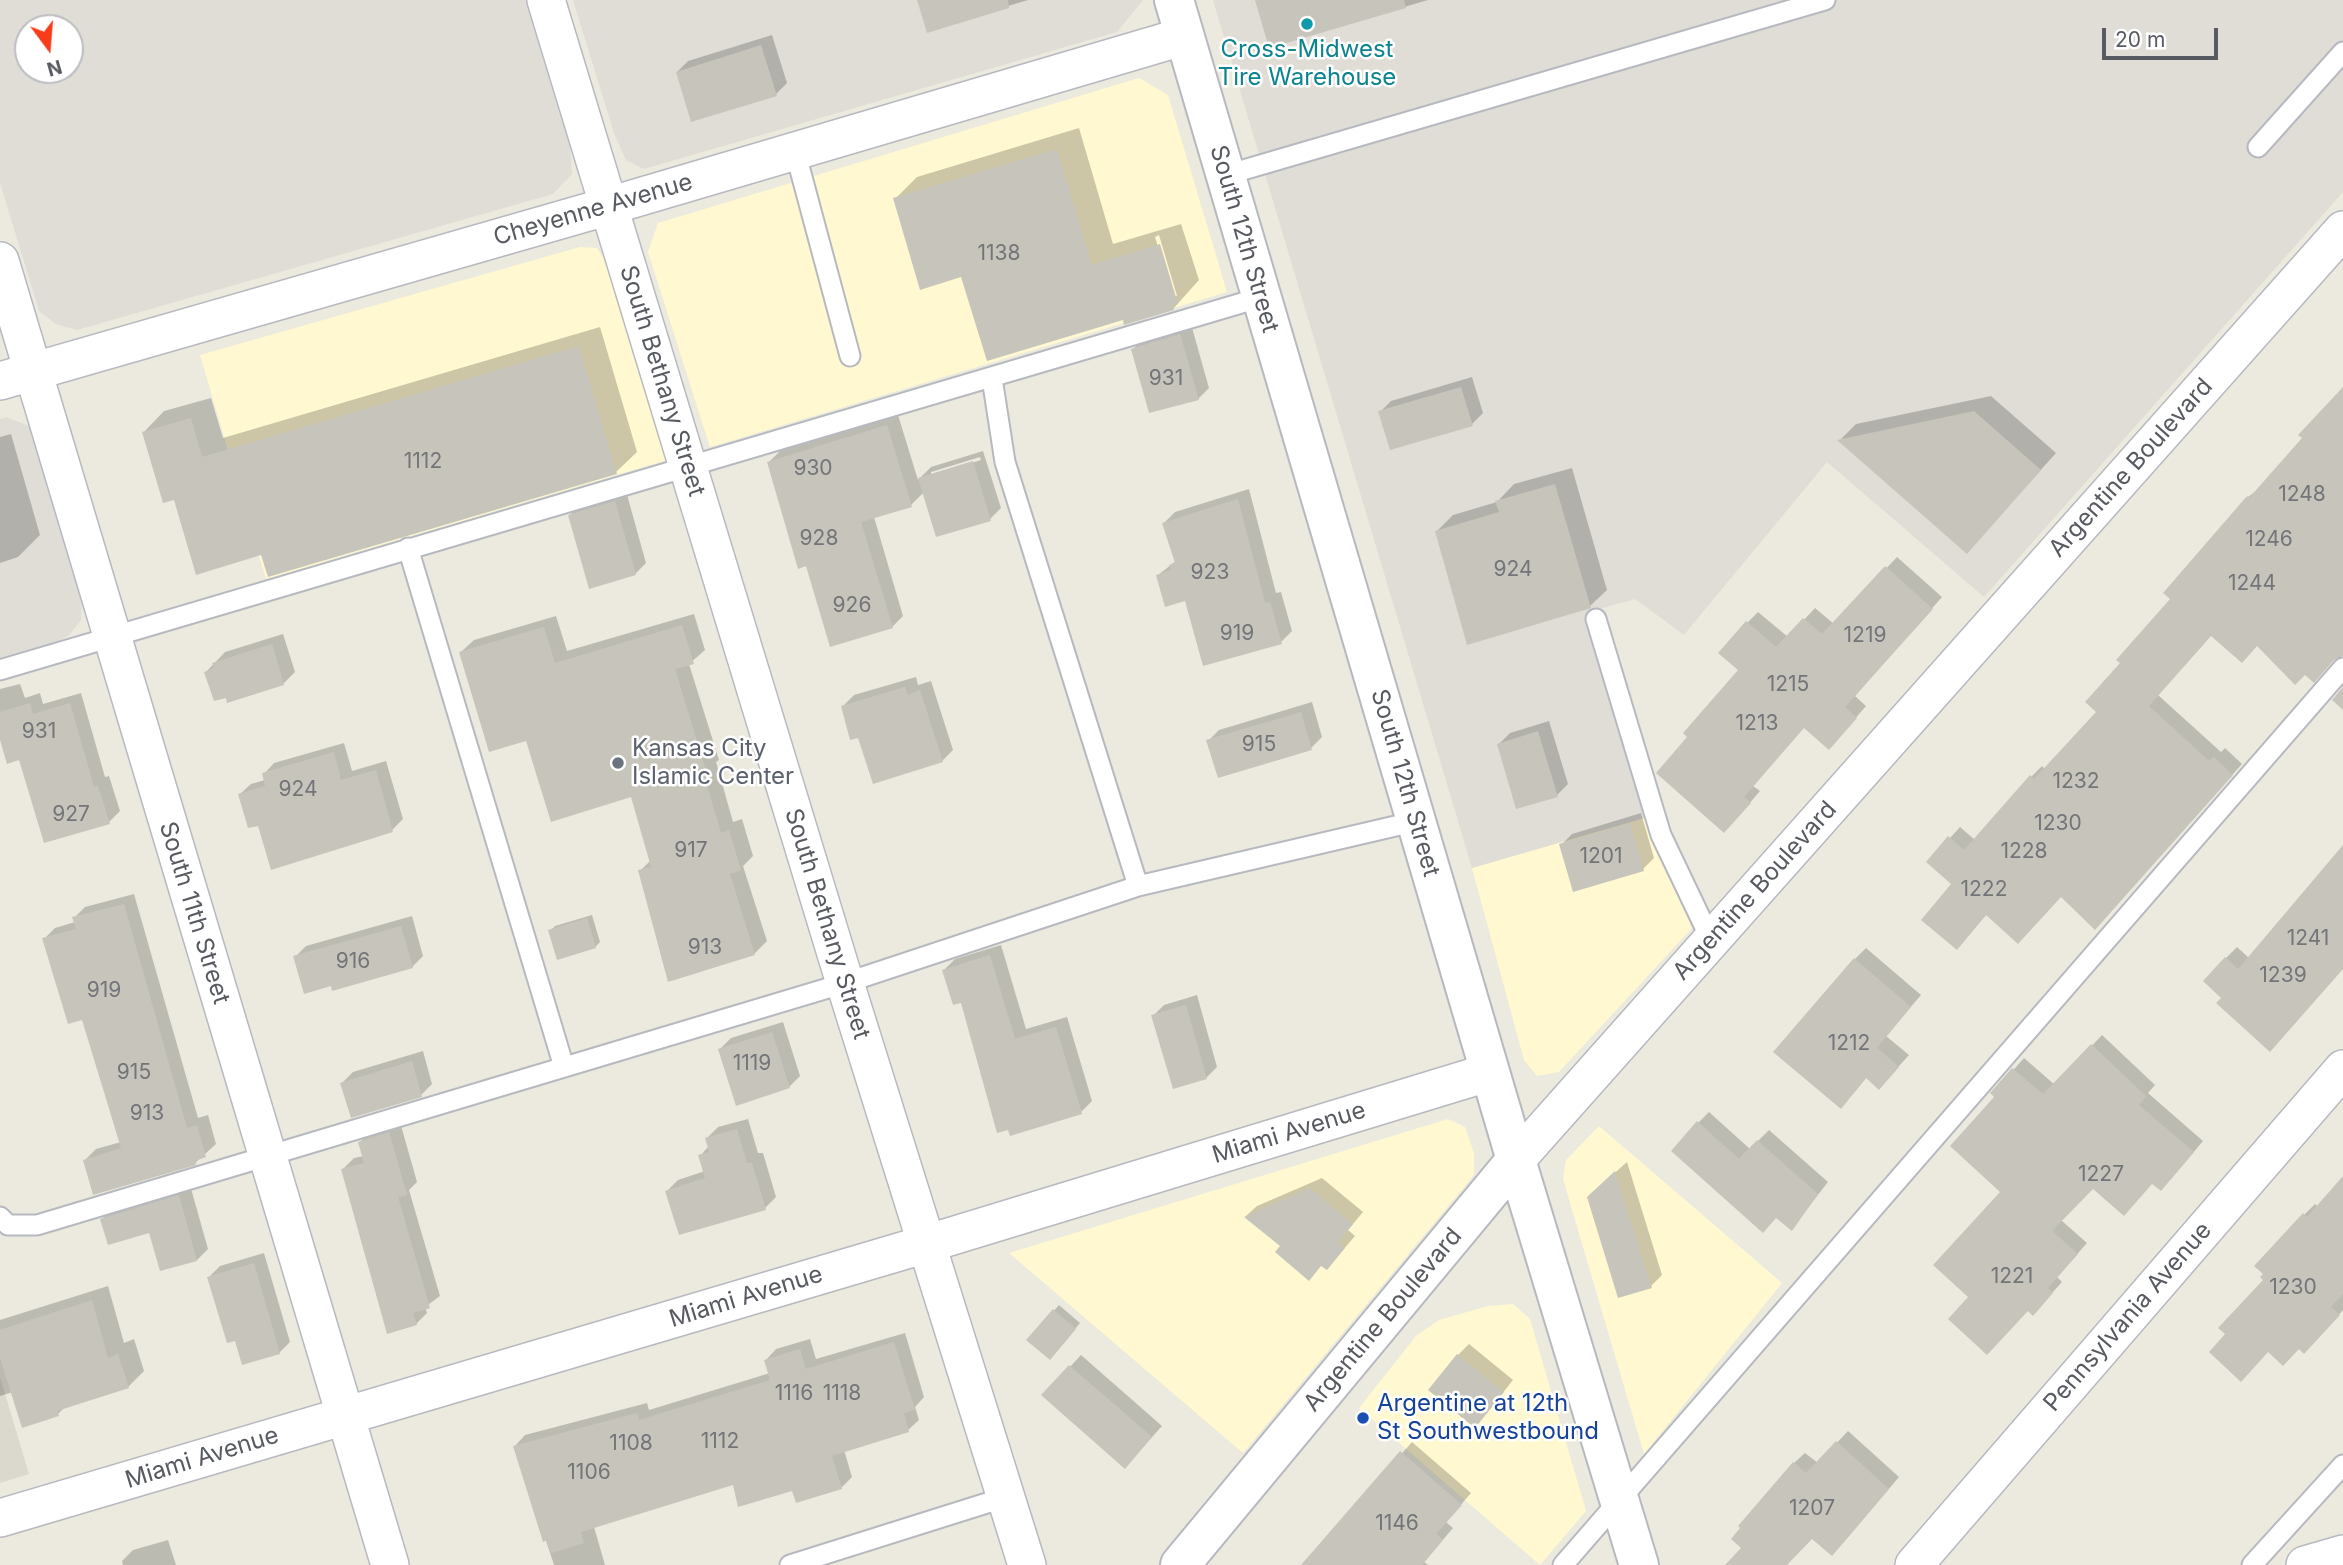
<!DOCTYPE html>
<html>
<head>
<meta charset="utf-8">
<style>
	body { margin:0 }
	#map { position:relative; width:2343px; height:1565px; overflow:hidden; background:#eceade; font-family:Inter,sans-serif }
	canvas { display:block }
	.north { position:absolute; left:14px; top:14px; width:70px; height:70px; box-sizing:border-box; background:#fff; border:2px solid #bcbdc0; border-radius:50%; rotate:164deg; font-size:19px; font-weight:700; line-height:28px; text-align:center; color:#575b61 }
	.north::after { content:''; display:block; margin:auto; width:24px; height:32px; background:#f63c1a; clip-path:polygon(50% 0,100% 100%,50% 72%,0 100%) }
	.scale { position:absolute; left:2102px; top:28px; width:116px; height:32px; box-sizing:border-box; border:4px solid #575b61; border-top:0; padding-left:9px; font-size:21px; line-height:24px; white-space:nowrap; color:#575b61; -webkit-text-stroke:5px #fff; paint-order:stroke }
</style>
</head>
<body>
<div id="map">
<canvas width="2343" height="1565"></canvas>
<div class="north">N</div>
<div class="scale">20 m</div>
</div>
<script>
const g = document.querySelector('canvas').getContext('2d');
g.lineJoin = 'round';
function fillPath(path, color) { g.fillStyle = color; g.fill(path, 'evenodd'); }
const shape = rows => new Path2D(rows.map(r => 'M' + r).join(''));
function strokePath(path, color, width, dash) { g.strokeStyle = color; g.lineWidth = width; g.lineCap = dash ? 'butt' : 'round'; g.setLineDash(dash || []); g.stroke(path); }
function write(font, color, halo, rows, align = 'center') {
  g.font = font + ' Inter,sans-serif'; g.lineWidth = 5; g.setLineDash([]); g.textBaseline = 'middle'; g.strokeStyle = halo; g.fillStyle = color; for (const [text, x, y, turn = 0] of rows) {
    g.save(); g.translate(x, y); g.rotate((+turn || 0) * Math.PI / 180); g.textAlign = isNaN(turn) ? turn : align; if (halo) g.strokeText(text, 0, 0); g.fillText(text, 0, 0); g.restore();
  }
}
fillPath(shape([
	[1139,78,1168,95,1227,292,710,447,648,252,658,223],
	[580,247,597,248,610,269,667,460,266,579,200,355],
	[1648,817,1692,928,1559,1072,1537,1076,1524,1060,1472,868],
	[1448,1119,1465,1127,1474,1153,1474,1175,1243,1453,1009,1253],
	[1599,1126,1782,1283,1644,1454,1563,1179,1566,1160],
	[1513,1304,1530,1319,1586,1511,1540,1565,1359,1408,1416,1336,1439,1320,1488,1306]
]), '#fff8d0');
fillPath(shape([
	[0,0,527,0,570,144,572,174,553,194,77,330,56,324,39,311,0,183],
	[28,28,70,28,70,70,28,70],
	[573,0,1143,0,1117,32,644,169,626,160,614,133],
	[1213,0,2343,0,2343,192,1984,597,1827,462,1684,635,1635,599,1588,612,1648,817,1472,868],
	[6,417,29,426,36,443,82,595,81,620,70,634,53,646,0,661,0,419]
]), '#dfddd6');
fillPath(shape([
	[0,1377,29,1474,0,1483]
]), '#dbd9cd');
fillPath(shape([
	[919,0,1028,0,928,30],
	[1257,0,1428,0,1270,46],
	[772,35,787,83,776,94,677,72,688,61],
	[1079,128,1113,244,1181,224,1199,280,1173,309,1124,318,962,275,895,199,917,177],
	[1159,235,1177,296,1173,296,1155,237],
	[1191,324,1209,388,1198,399,1133,349,1144,338],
	[600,327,637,452,616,472,262,553,175,498,144,432,164,411,211,398,223,438],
	[1472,377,1483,413,1472,424,1380,412,1391,401],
	[2343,388,2343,653,2305,673,2258,644,2212,634,2158,695,2221,752,2225,748,2242,764,2105,917,2061,895,1987,914,1957,948,1954,884,1928,862,1960,827,1975,840,2032,776,2042,766,2045,769,2098,712,2122,663,2172,599,2165,593,2248,497,2260,488,2304,438],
	[1991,396,2056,453,1967,552,1840,440,1856,424],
	[898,415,918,480,931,467,983,451,1001,508,990,519,924,492,911,505,874,517,903,616,892,627,769,462,780,451],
	[980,457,981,460,931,476,931,472],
	[11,434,40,535,18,557,0,563,0,437],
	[1572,468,1607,590,1590,606,1437,531,1453,515,1497,502,1514,484],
	[1249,489,1276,593,1281,592,1292,631,1281,642,1186,599,1158,575,1176,561,1164,523,1175,512],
	[626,491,646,563,635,574,570,515,581,504],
	[1897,557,1942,597,1855,696,1866,706,1840,736,1805,726,1753,786,1760,791,1735,820,1690,737,1740,670,1747,623,1758,612,1788,637,1815,608,1834,624],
	[694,614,705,650,689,664,719,760,716,762,733,822,742,819,753,856,743,866,767,941,754,954,640,871,651,860,632,795,527,739,461,652,474,640,556,616,567,651],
	[283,634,295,672,284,683,228,701,206,672,225,652],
	[916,677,918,685,931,681,953,750,942,761,843,706,854,695],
	[20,684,25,698,40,693,43,704,81,693,105,777,109,776,120,811,109,822,20,758,0,733,0,689],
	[1312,702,1322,737,1311,748,1219,775,1208,741,1219,730],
	[1549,721,1568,784,1557,795,1499,744,1510,733],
	[344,743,352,771,386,761,403,819,392,830,259,823,240,794,251,784,265,780,264,774,274,763],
	[1641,813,1654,858,1643,869,1561,845,1572,834],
	[2343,848,2343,968,2223,998,2226,958,2237,947,2249,958],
	[134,894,198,1118,208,1115,216,1144,195,1163,85,1160,96,1149,121,1142,83,1018,44,939,55,928,75,922,74,918,85,907],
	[592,915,600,942,595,947,550,931,555,926],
	[412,916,423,956,412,967,332,984,295,957,306,946],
	[1001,945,1026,1029,1067,1017,1092,1101,1081,1112,962,1001,944,970,955,959],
	[1866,948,1921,995,1886,1036,1909,1055,1890,1076,1867,1077,1852,1095,1855,959],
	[1197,995,1217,1067,1206,1078,1153,1016,1164,1005],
	[783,1022,800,1076,789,1087,720,1049,731,1038],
	[2102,1035,2155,1085,2148,1093,2203,1141,2171,1179,2093,1187,2061,1220,2087,1243,2057,1277,2062,1282,2043,1303,2028,1309,1971,1297,2003,1192,1997,1097,1993,1093,2024,1058,2055,1085],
	[423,1051,432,1084,421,1095,342,1083,353,1072],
	[1709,1112,1750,1149,1769,1130,1828,1182,1792,1228,1698,1123],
	[748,1119,758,1153,763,1153,776,1197,765,1208,680,1233,667,1191,678,1180,705,1171,700,1156,709,1146,707,1138,718,1127],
	[400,1122,417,1182,409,1190,440,1296,425,1307,427,1313,416,1324,343,1169,354,1158,364,1156,360,1142,371,1131],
	[1627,1162,1662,1275,1651,1286,1600,1186],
	[1322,1178,1363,1212,1348,1230,1355,1236,1337,1257,1322,1264,1282,1246,1246,1216,1257,1206],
	[2343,1179,2343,1310,2315,1341,2299,1347,2269,1350,2227,1334,2266,1279,2304,1215,2315,1204,2318,1207],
	[190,1185,208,1249,197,1260,151,1231,102,1219,113,1208],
	[264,1253,290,1342,279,1353,209,1277,220,1266],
	[108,1286,124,1343,134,1339,144,1371,128,1387,66,1406,58,1414,13,1392,0,1396,0,1320],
	[1059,1305,1080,1323,1054,1353,1028,1340],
	[905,1333,924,1397,915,1407,919,1420,908,1430,844,1450,852,1477,841,1488,793,1489,734,1483,594,1527,605,1565,554,1565,515,1446,525,1435,647,1403,649,1410,770,1373,766,1360,776,1349,810,1339,816,1359],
	[1469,1344,1513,1380,1486,1414,1458,1355],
	[1081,1355,1162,1426,1136,1455,1044,1395],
	[1848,1431,1899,1477,1843,1543,1812,1537,1786,1565,1727,1565,1743,1548,1794,1463,1805,1453,1818,1463],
	[1412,1442,1471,1493,1446,1522,1453,1528,1424,1562,1428,1565,1303,1565],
	[168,1540,176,1565,123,1565,122,1561,133,1550]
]), '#0003');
fillPath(shape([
	[917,0,1008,0,1009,8,927,33],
	[1255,0,1404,0,1406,8,1269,48],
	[761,45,777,96,691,122,676,72],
	[1057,149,1092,265,1160,244,1178,304,1172,305,1174,310,1124,325,1123,320,987,361,961,277,920,290,893,198],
	[1180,334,1199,400,1149,413,1131,349],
	[579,346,617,474,268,577,261,555,196,575,174,500,163,503,142,432,191,418,202,457],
	[1461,387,1473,426,1390,450,1378,411],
	[2343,387,2343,656,2334,660,2314,683,2305,675,2295,685,2257,646,2242,663,2211,636,2149,706,2209,761,2214,757,2233,775,2095,930,2061,897,2018,944,1986,915,1957,950,1921,920,1951,884,1926,862,1948,836,1964,850,2030,775,2034,779,2096,712,2085,702,2120,663,2116,660,2170,599,2163,593,2247,496,2249,498,2302,438,2298,435],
	[1974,411,2041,470,1967,554,1837,440],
	[887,425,912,507,861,522,893,628,830,647,806,566,798,569,767,462],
	[973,461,991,521,936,537,918,478],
	[1555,484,1591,608,1467,645,1435,531,1499,512,1495,501],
	[1238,499,1265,603,1270,602,1282,644,1203,666,1185,601,1165,607,1156,575,1171,570,1169,565,1175,563,1162,523],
	[615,501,636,575,589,589,568,515],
	[1885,566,1933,609,1845,707,1857,718,1829,750,1804,728,1744,797,1751,803,1724,833,1656,773,1687,737,1683,733,1738,670,1718,653,1746,621,1776,647,1803,618,1822,634],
	[682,625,694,664,675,669,707,774,704,775,721,833,729,830,741,870,730,874,755,955,668,982,638,870,651,867,631,797,551,822,526,741,489,752,459,652,544,627,555,663],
	[272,644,284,685,227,703,226,698,214,701,204,672,214,668,212,663],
	[905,687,908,695,920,690,943,762,873,784,858,738,850,740,841,706],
	[2343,687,2343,710,2332,700],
	[30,703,33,714,70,703,94,787,98,786,110,824,44,843,19,760,7,764,0,740,0,712],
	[1301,712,1312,750,1218,778,1206,740],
	[1538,731,1558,797,1516,809,1497,744],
	[334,752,341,780,376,770,393,832,271,870,258,826,248,828,238,794,265,786,262,773],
	[1630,823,1644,871,1573,892,1559,844],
	[2343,845,2343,969,2270,1052,2216,1003,2221,998,2203,981,2225,957,2238,969],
	[124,904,187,1128,197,1125,206,1157,195,1161,196,1165,93,1195,83,1160,121,1148,82,1020,68,1024,42,938,76,929,72,917],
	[587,918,596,948,557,960,548,930],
	[401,926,413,968,332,991,331,986,304,994,293,956],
	[990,955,1015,1039,1056,1027,1082,1114,1010,1136,1008,1130,997,1133,961,1003,953,1005,942,970],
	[1854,958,1911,1007,1877,1048,1899,1067,1879,1090,1866,1078,1841,1109,1773,1052],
	[1186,1005,1207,1079,1173,1089,1151,1015],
	[772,1032,790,1088,736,1106,718,1049],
	[2091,1044,2146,1096,2139,1105,2194,1152,2161,1191,2152,1184,2124,1216,2093,1189,2052,1231,2078,1254,2048,1288,2053,1293,2033,1316,2028,1311,1987,1355,1948,1319,1968,1297,1933,1265,2000,1192,1950,1146,1994,1097,1990,1093,2012,1068,2043,1094],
	[412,1061,422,1097,351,1118,340,1083],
	[1697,1121,1739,1159,1757,1140,1818,1194,1792,1231,1776,1218,1763,1233,1671,1151],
	[737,1129,747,1163,752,1163,766,1210,679,1235,665,1191,705,1178,698,1155,709,1152,705,1138],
	[389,1132,407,1195,398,1197,430,1308,413,1313,417,1325,387,1334,341,1169,364,1163,358,1142],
	[1615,1171,1652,1288,1618,1298,1587,1197],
	[2343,1176,2343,1294,2331,1307,2340,1315,2304,1354,2299,1349,2283,1366,2268,1352,2241,1382,2209,1352,2225,1334,2218,1328,2263,1280,2260,1277,2263,1274,2254,1266,2303,1213,2307,1217],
	[1310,1188,1353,1224,1338,1242,1345,1248,1327,1270,1321,1266,1309,1281,1275,1252,1280,1246,1244,1217],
	[179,1195,197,1261,160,1271,149,1233,108,1245,100,1219],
	[254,1263,280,1354,242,1365,235,1341,227,1343,207,1277],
	[92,1300,108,1358,118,1354,129,1388,57,1411,59,1416,22,1428,0,1358,0,1330],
	[1053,1309,1076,1329,1050,1360,1026,1340],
	[894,1342,915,1410,904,1413,909,1432,832,1456,842,1489,796,1503,792,1491,738,1507,733,1485,581,1532,584,1543,551,1553,547,1540,543,1542,513,1446,637,1413,639,1420,770,1380,764,1360,800,1349,806,1369],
	[1457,1354,1504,1392,1475,1428,1428,1390],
	[1069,1365,1152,1437,1125,1469,1041,1395],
	[1836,1441,1889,1489,1832,1556,1812,1539,1787,1565,1725,1565,1741,1548,1731,1539,1740,1528,1738,1526,1793,1462,1806,1473],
	[1400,1451,1462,1505,1436,1534,1443,1540,1422,1565,1301,1565]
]), '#c7c4bb');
const service = shape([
	[2258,147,2343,52],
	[795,151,850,356],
	[1226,175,1825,0],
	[408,548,564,1067],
	[1596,619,1661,835,1711,940],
	[0,670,1262,297],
	[1138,886,1417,821],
	[0,1217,8,1225,37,1225,845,983,1138,886,1005,462,992,378],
	[790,1565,1006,1497],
	[1563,1565,2343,668],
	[2252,1565,2343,1465]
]);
const minor = shape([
	[546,0,845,983,1027,1565],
	[0,261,390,1565],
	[0,381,609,206,1185,36],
	[1516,1160,2343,230],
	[0,1518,926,1244,1490,1072],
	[1914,1565,2343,1069],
	[2305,1565,2343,1554]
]);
const tertiary = shape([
	[1174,0,1516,1160,1639,1565],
	[1180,1565,1516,1160]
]);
strokePath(service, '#b6b9bf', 23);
strokePath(minor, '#b6b9bf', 40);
strokePath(tertiary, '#b6b9bf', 42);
strokePath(service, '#fff', 19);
strokePath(minor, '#fff', 37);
strokePath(tertiary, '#fff', 38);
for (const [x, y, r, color] of [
	[1307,24,7,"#0f9aa8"],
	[618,763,7,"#6b7280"],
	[1363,1418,7,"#1a4fb4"]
]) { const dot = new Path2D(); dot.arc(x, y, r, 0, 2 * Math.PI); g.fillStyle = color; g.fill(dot); strokePath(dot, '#fff', 2.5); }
write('21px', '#737578', null, [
	["1138",999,254],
	["931",1166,379],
	["1112",423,462],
	["930",813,469],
	["1248",2302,495],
	["928",819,539],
	["1246",2269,540],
	["924",1513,570],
	["923",1210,573],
	["1244",2252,584],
	["926",852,606],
	["919",1237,634],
	["1219",1865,636],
	["1215",1788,685],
	["1213",1757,724],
	["931",39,732],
	["915",1259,745],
	["1232",2076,782],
	["924",298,790],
	["927",71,815],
	["1230",2058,824],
	["917",691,851],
	["1228",2024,852],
	["1201",1601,857],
	["1222",1984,890],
	["1241",2308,939],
	["913",705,948],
	["916",353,962],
	["1239",2283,976],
	["919",104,991],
	["1212",1849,1044],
	["1119",752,1064],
	["915",134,1073],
	["913",147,1114],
	["1227",2101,1175],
	["1221",2012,1277],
	["1230",2293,1288],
	["1116",794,1394],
	["1118",842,1394],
	["1112",720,1442],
	["1108",631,1444],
	["1106",589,1473],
	["1207",1812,1509],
	["1146",1397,1524]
]);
write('24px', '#0d838f', '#fff', [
	["Cross-Midwest",1307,50],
	["Tire Warehouse",1307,78]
]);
write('24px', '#575b61', '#fff', [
	["Cheyenne Avenue",593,210,-16],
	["South 12th Street",1244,239,74],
	["South Bethany Street",662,381,73],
	["Argentine Boulevard",2131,468,-48],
	["South 12th Street",1405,783,74],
	["Argentine Boulevard",1755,891,-48],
	["South 11th Street",194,913,73],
	["South Bethany Street",827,924,73],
	["Miami Avenue",1289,1133,-17],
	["Miami Avenue",746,1297,-17],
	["Pennsylvania Avenue",2128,1317,-49],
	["Argentine Boulevard",1383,1320,-50],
	["Miami Avenue",202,1458,-17]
]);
write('24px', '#5b616d', '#fff', [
	["Kansas City",632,749],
	["Islamic Center",632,777]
], 'left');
write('24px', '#164399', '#fff', [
	["Argentine at 12th",1377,1404],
	["St Southwestbound",1377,1432]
], 'left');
</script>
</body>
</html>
